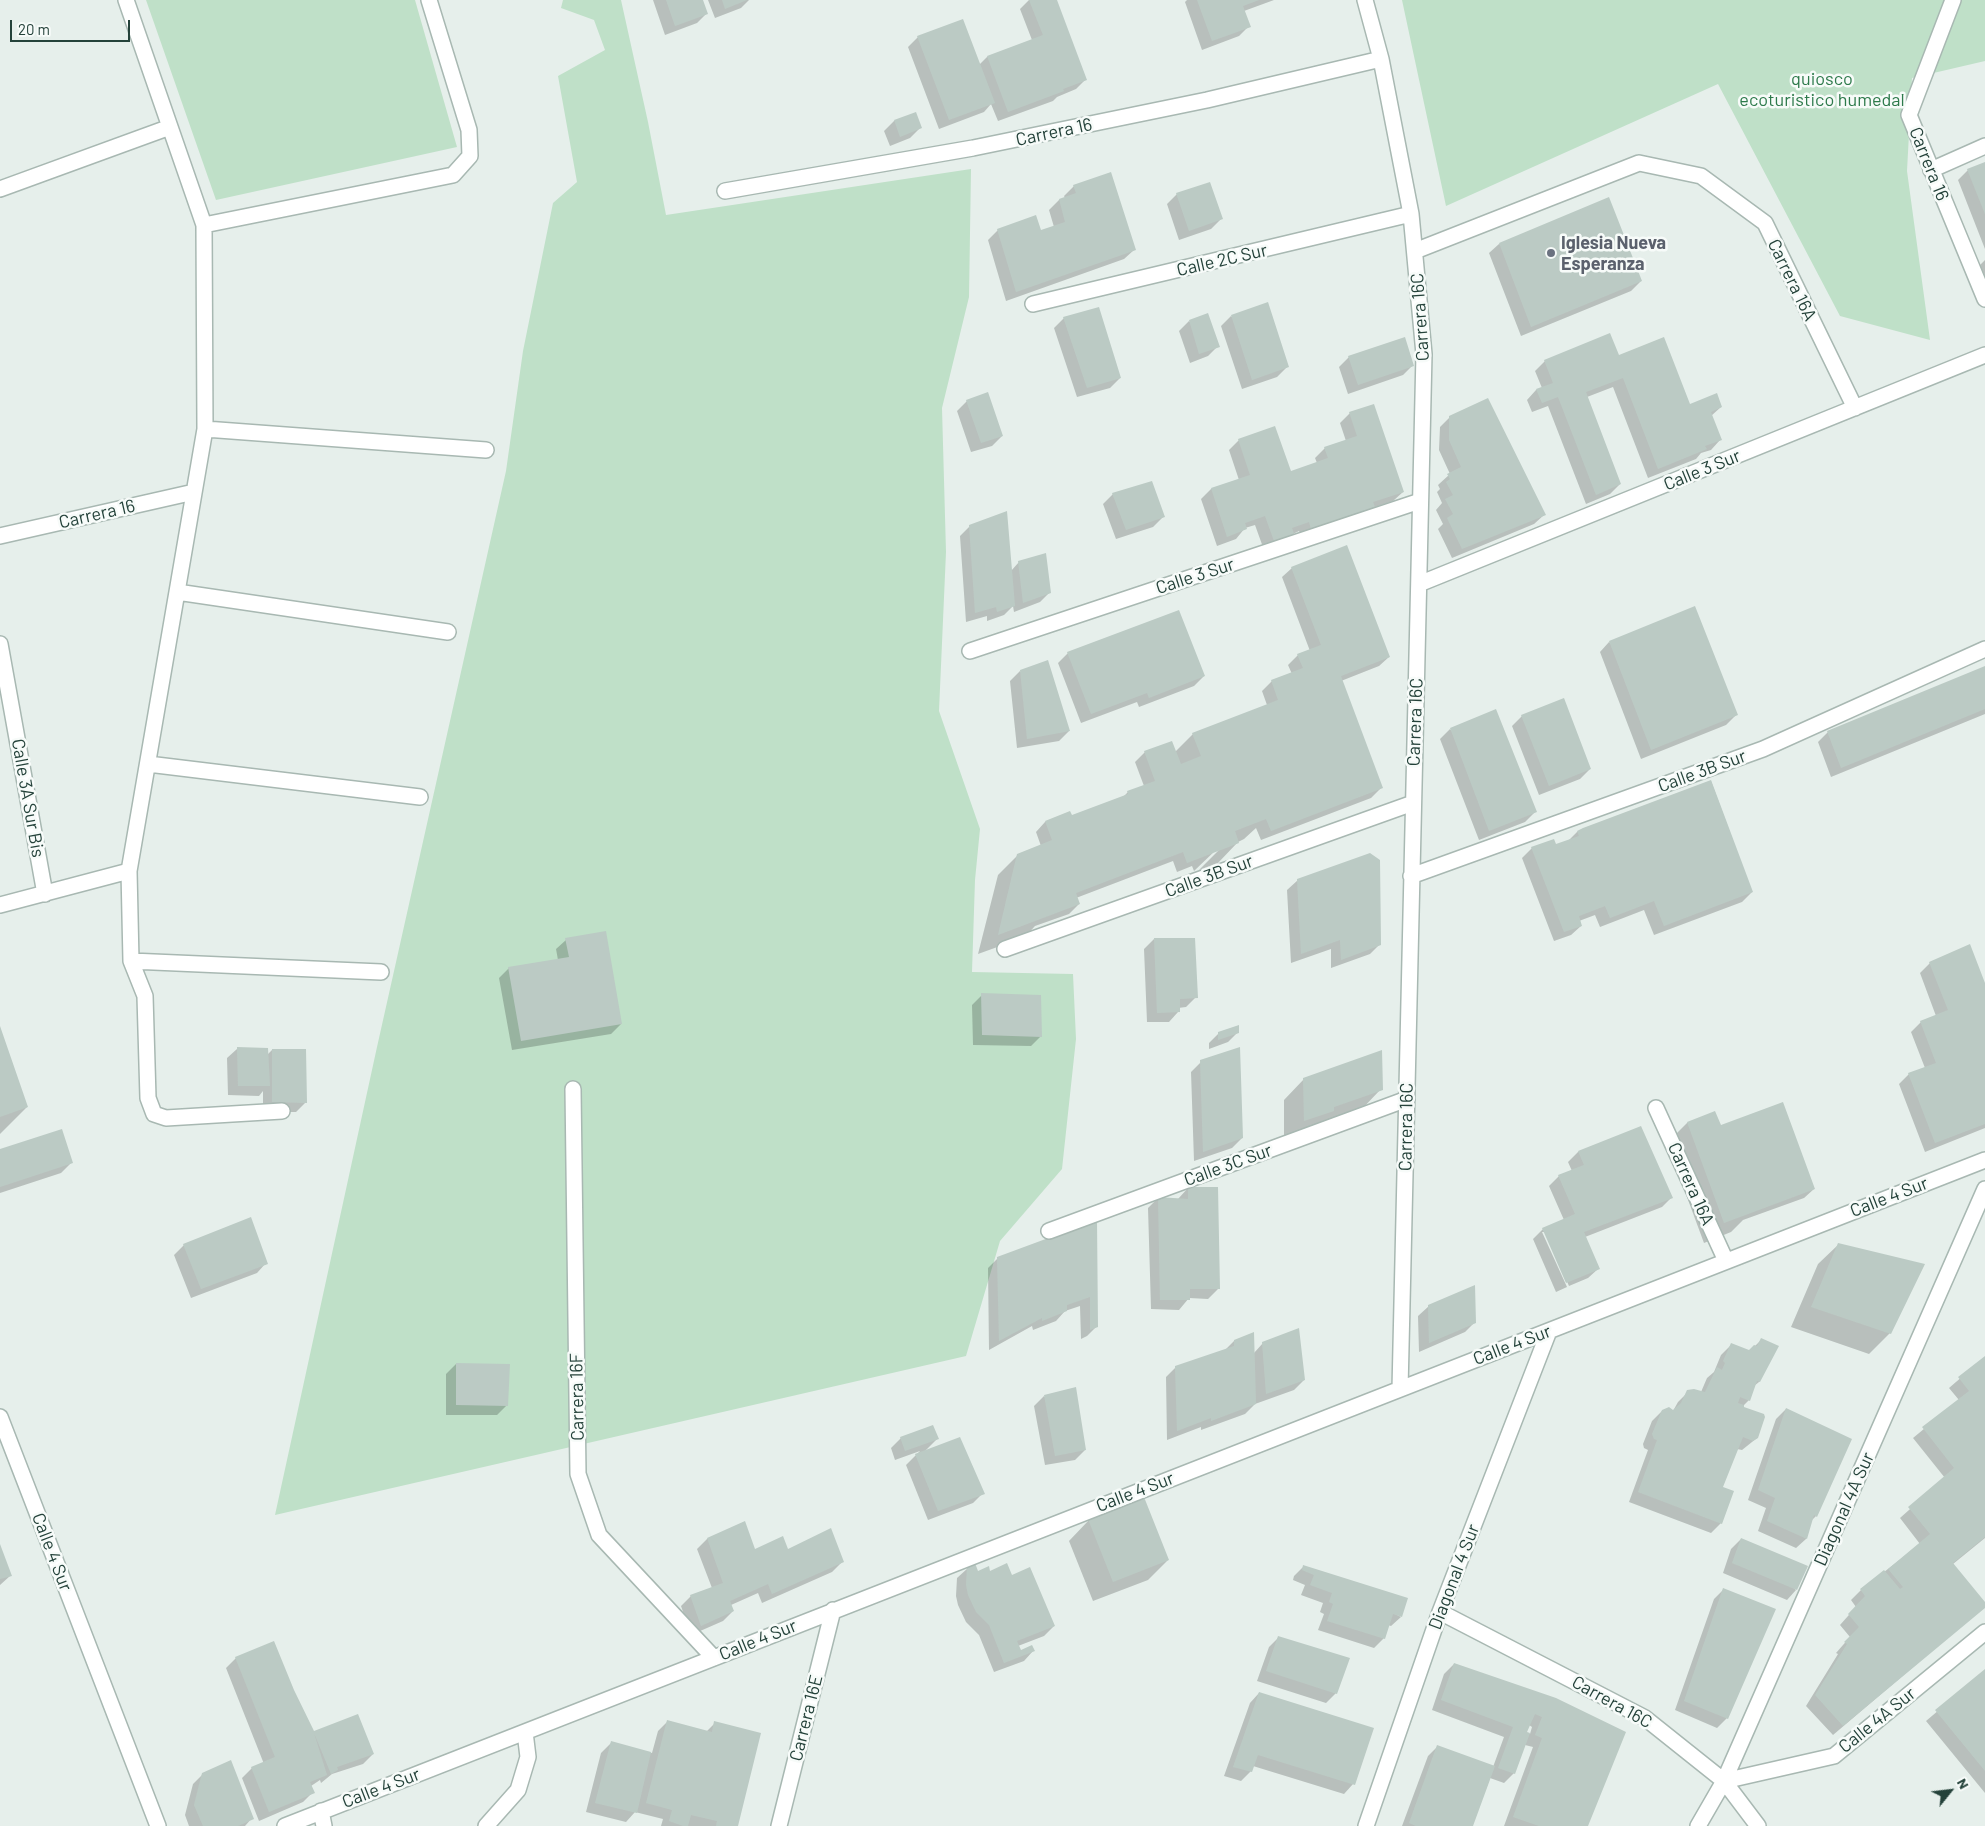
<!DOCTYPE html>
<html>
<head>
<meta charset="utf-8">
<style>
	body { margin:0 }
	#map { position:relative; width:1985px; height:1826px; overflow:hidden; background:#e6efeb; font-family:Barlow,sans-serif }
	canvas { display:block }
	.north { position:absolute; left:1925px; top:1766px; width:50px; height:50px; -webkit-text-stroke:4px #f7fbf9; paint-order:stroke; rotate:61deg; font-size:14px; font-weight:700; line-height:20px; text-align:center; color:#24423a }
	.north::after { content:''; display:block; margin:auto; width:18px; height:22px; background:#24423a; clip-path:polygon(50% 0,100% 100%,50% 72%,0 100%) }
	.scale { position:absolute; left:10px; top:20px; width:120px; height:22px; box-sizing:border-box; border:2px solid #24423a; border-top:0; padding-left:6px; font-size:15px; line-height:18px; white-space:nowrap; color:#24423a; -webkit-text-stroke:4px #f7fbf9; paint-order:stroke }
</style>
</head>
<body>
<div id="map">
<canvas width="1985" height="1826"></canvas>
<div class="north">N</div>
<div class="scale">20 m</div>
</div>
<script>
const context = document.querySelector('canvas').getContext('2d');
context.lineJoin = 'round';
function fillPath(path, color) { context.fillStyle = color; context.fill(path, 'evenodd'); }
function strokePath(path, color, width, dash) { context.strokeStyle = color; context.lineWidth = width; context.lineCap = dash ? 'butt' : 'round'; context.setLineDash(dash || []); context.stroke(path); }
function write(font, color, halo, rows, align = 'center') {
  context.font = font + ' Barlow,sans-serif'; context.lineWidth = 5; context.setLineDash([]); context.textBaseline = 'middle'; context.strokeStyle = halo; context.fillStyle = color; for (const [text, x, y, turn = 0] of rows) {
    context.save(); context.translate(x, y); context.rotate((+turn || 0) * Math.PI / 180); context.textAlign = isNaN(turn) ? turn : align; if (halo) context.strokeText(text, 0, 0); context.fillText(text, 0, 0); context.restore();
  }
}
const green = new Path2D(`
	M146,0h269l42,147 -241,53z
	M563,0h58l27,122 18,93 305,-46 -2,128 -27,111 4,144 -7,159 41,118 -5,51 -3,92 101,2 3,65 -14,130 -62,72 -34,115 -691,159 102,-468 129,-576 17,-120 30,-148 24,-21 -19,-106 47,-26 -11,-30 -33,-12z
	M1402,0h583v61l-73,17 -5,93 23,169 -90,-24 -122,-232 -272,122z`);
const shadow = new Path2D(`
	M653,0h48l6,13 -10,10 -32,12z
	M708,0h41l-8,8 -26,10z
	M1029,0h27l30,79 -10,10 -19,8 -4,4 -55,20 -7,-17 -7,8 -45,17 -31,-82 10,-10 61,28 8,-8 45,-17 -12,-31z
	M1187,0h87l-30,11 5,15 -10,10 -37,14 -17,-48z
	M915,113l5,15 -10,10 -20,8 -6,-15 10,-10z
	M1985,163v86l-27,-69 10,-10z
	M1074,186l60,64 -10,9 -118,42 -18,-61 10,-10 43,2 13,-5 -5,-17 10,-10 6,-2 -1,-2z
	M1177,194l44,25 -10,10 -32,11 -12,-36z
	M1499,244l142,37 -10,10 -110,45 -32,-83z
	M1985,260v38l-11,-27z
	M1231,316l56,51 -10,10 -35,12 -21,-63z
	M1064,318l56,60 -10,10 -33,9 -23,-69z
	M1189,321l29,25 -10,10 -18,7 -11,-32z
	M1349,357l64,8 -10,10 -55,19 -9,-27z
	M1619,357l70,49 32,1 -10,9 9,24 -9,10 -10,3 -5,6 -48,19 -35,-91 -26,10 33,87 -10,10 -24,10 -38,-98 -16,6 -5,-12 9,-10 6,-2 -7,-17 10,-10z
	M967,401l35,35 -10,10 -21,6 -14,-41z
	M1350,413l53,79 -10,9 -21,7 -8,9 -62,21 -3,-7 -6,3 -10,10 -19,6 -9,-25 -10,3 -9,11 -19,7 -16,-47 10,-10 28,-9 -10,-30 10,-10 51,32 27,-9 -2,-5 10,-10 21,-7 -6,-18z
	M1450,417l94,98 -10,9 -82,34 -14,-29 5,-5 -7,-14 6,-7 -5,-11 3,-3 -2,-4 12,-11 -11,-24 1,-23z
	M1113,494l50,23 -10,10 -37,12 -13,-35z
	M970,526l41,45 8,-9 31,30 -10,10 -26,10 -1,-6 -9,9 -17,6v-5l-21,6 -6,-86z
	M1292,568l97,89 -10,9 -38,15 40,107 -10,10 -110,42 -5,-12 -12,11 -6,3 -20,21 -19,7 20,-20 -1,-2 -24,23 -2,-5 -15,6 -4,-11 -97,37 3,6 -10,10 -34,12 -10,11 -47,17 20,-79 20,-20 23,-9 -5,-14 9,-10 26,-5 52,-20 5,-5 16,-6 -9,-24 10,-10h30l18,-18 74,-29 -5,-14 10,-10 20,-7 -4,-9 10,-10 12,-4 -28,-74z
	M1609,642l127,73 -10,10 -85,34 -41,-107z
	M1068,653l136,23 -10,10 -55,21 -2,-5 -56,21 -23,-60z
	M1985,669v45l-154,63 -13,-35 10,-10z
	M1020,671l49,60 -10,10 -42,7 -7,-67z
	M1522,716l68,53 -10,10 -41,16 -27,-69z
	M1450,729l85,83 -10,10 -46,18 -39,-101z
	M1711,781l41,111 -10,10 -88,33 -10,-25 -44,17 -5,-12 -16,6 2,5 -10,9 -17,6 -32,-83 10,-10 23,-2 12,-4 10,-10z
	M1298,880l82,64 -10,10 -39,14v-19l-40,14 -4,-73z
	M1154,939l42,58 -10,10 -8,1v4l-9,10h-22l-3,-73z
	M566,940l55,84 -10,10 -99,16 -13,-72 10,-10 49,-8 -2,-11z
	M1930,963l55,23v142l-60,24 -26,-68 10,-10 16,-6 -14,-36 10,-10 15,-6 -16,-43z
	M982,995l59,41 -10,10 -58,-1 -1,-40z
	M0,1029l27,78 -27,27z
	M1238,1032l-10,10 -19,7v-6l10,-10z
	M237,1049l30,6 5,-5 34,52 -10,10h-33v-21l-4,5 -31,-1 -1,-37z
	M1201,1062l41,76 -10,10 -38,13 -3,-89z
	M1304,1079l77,10 -20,21 -77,31v-41z
	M1715,1113l5,14 94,62 -10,9 -61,22 -12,12 -27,11 -37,-100 20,-20z
	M1640,1128l32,69 -10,10 -77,30 13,32 -10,9 -19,8 -24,-54h-3l25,55 -11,5 -23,-53 10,-10 21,-9 -15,-34 10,-10 13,-5 -4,-9 10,-10z
	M0,1151l71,12 -10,10 -61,20z
	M1188,1188l30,101 -10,10 -19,-1 -10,12 -28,-1 -3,-101 10,-10 20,1z
	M1096,1222l1,104 -10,10 -6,3 -1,-33 -15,5 -9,10 -23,9 -1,-4 -43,24 -1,-82 10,-10z
	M1839,1244l51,89 -21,21 -78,-27 27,-63z
	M184,1245l82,18 -9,10 -66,25 -17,-43z
	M1429,1306l46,16 -10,10 -46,20 -1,-36z
	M1761,1340l16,7 -18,35 -5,4 -5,14 -6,6 14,32 -15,12 -5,-1 -15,38 -1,36 -10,10 -82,-31 19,-52 -4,-2 -1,-4 9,-23 10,-10h11l5,-9 10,-10h13l6,-14 7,-6 7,-17 10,-10 18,7z
	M1234,1341l20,12 9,-10 41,37 -10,10 -39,14 -10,10 -44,16v-3l-34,13 -1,-63 10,-10 48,-16z
	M1985,1357v181l-32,26 32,40v2l-152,129 -27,-29 32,-52 -2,-1 14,-16 -10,-12 16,-18 -5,-7 10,-10 59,-46 -20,-26 45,-40 -32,-40 46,-38 -10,-12z
	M456,1364l51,41 -10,10h-51v-41z
	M1044,1396l41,54 -10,10 -30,5 -11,-59z
	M1786,1409l30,107 -5,5 -5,18 -10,9 -38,-17 8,-23 -18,-8 28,-81z
	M901,1438l36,1 -14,14 60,40 -10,10 -45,17 -22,-55 14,-14 -25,9 -4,-12z
	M1089,1520l79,40 -20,20 -55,21 -24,-60z
	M744,1522l10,28 33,1 55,11 -10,10 -70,31 -4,-10 -27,12 2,6 -10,10 -32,14 -10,-29 10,-10 21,-8 -15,-39 10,-10z
	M1741,1539l55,51 -9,10 -64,-27 8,-24z
	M0,1547l10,29 -10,9z
	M1304,1566l97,51 -10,9 -3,-1 -4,13 -10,10 -56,-18 6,-16 -4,-2 3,-9 -22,-8 4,-10 -12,-5 1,-4z
	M968,1568l9,4 34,4 43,50 -10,10 -26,10 2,6 13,-1 -9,10 -30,11 -15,-37 -13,-13 -8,-17 -2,-9 1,-18z
	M1724,1589l3,129 -10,10 -42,-18 39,-111z
	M1279,1637l57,56 -10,10 -69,-22 12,-34z
	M236,1658l56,33 21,41 60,22 -10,10 -31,10 -11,9 -1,-3 -9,6 2,6 -10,10 -44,19 -17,-43 10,-10 12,-4 -38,-96z
	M1454,1664l102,35 31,127h-83l29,-79 -8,-2 -11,28 -10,10 -14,-5 -18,48h-70l26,-70 10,-10 55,21 11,-30 -72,-27 12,-36zM1529,1725l3,2 -2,7 -4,-1z
	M1985,1671v122l-59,-72z
	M1259,1693l94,91 -9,10 -91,-28 -2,5 -10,10 -17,-5 26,-73z
	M668,1721l38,11 9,-9 22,103h-76l2,-7 -28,-7 -9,10 -40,-10 15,-59 10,-10 41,10 6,-22z
	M203,1774l49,44 -7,8h-56l-4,-11 8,-31z`);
const building = new Path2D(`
	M666,0h37l5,14 -33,12z
	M722,0h25l-22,9z
	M1029,0h28l30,80 -24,9 1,2 -56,21 -21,-56 56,-21z
	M1197,0h62l-16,6 8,21 -39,14z
	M963,19l32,84 -46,17 -32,-84z
	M916,112l6,16 -22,9 -6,-17z
	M1985,162v52l-18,-45z
	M1111,172l25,78 -120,42 -19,-63 39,-14 5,15 24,-8 -6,-23 17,-6 -3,-8z
	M1210,182l13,37 -34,12 -13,-38z
	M1609,197l33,84 -111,46 -32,-84z
	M1268,302l21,65 -37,13 -21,-65z
	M1099,307l22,71 -34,10 -24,-71z
	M1208,313l12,34 -21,7 -10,-34z
	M1610,333l9,22 45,-18 26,67 27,-11 5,14 -11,5 11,28 -17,6 2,3 -49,20 -35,-91 -37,14 35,92 -25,11 -38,-98 -16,6 -6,-14 17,-6 -9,-23z
	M1405,337l9,29 -56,19 -10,-29z
	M988,392l15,44 -22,7 -15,-43z
	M1488,398l58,117 -84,34 -15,-31 6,-4 -8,-15 8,-4 -7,-13 4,-3 -3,-5 14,-7 -12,-27v-24z
	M1374,404l30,88 -31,10 2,5 -64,22 -2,-7 -17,6 2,6 -20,7 -9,-25 -20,7 2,6 -20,8 -16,-49 39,-13 -12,-36 37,-13 16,45 37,-13 -4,-11 33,-11 -8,-24z
	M1152,481l13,36 -39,13 -14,-37z
	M1007,511l8,95 -18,6 -1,-5 -21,6 -6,-88z
	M1347,545l43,112 -49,19 42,112 -112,43 -5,-12 -31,12 4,12 -52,20 -4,-11 -107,41 4,11 -82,31 19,-81 35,-14 -7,-19 25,-10 2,4 56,-21 -1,-3 28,-10 -11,-30 28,-10 9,23 20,-8 -9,-23 86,-33 -7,-20 32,-12 -6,-14 24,-9 -30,-78z
	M1046,553l5,40 -28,10 -5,-42z
	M1695,606l43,109 -87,35 -42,-109z
	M1179,610l26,66 -56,22 -2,-5 -56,21 -24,-62z
	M1048,660l22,71 -43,8 -7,-69z
	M1985,666v43l-144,59 -14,-37z
	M1564,698l27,71 -42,17 -28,-71z
	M1496,709l41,103 -48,19 -39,-103z
	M1711,780l42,112 -89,34 -10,-25 -44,17 -5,-12 -26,10 3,10 -18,6 -33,-85 23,-8 2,5 23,-8 -2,-5 6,-3z
	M1370,853l10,7 1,85 -40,15 -1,-20 -39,14 -4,-75z
	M606,931l16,93 -101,17 -13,-74 61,-10 -4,-19z
	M1154,938h41l3,60 -18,1v13l-23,1z
	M1970,944l15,39v141l-50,19 -27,-70 28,-10 -16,-42 28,-11 -19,-48z
	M981,993l60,2 1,42 -60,-2z
	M1239,1025v8l-21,7v-8z
	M0,1026l28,81 -28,10z
	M237,1047l31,1 2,38h-32z
	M1240,1047l3,91 -40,14 -3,-92z
	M272,1049h34l1,54 -35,-1z
	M1382,1050l1,40 -49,17v4l-30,10 -1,-43z
	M1783,1102l32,87 -91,34 -37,-101 28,-11 6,14z
	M1641,1126l32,72 -89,34 16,37 -34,14 -24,-55 33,-14 -17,-39 26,-10 -6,-14z
	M62,1129l11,34 -73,24v-38z
	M1188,1187h30l2,102h-30v11h-30l-2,-103 30,2z
	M251,1217l17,47 -67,25 -18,-45z
	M1097,1220l1,107 -8,3v-33l-23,8v6l-25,10v-3l-43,23 -2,-84z
	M1838,1243l87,21 -34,70 -80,-27z
	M1475,1285l1,38 -47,20 -1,-38z
	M1299,1328l6,52 -39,14 -4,-52z
	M1254,1332l2,72 -45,17v-3l-34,13 -2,-65 59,-20v-6z
	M1761,1338l18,8 -19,36 -3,-1 -7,20 -10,-4 -2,6 6,2v2l20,7 1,3 -7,21 -5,3 -10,-4 -20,50 11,4 -12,33 -84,-32 19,-52 -3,-1 -2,-5 10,-24 7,-3 4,3 8,-7 6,-13 7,-1 11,3 12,-25 5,3 3,-7 -2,-2 8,-18 18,7 5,-5 3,1z
	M1985,1356v181l-32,26 32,39v6l-142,118 -28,-31 32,-51 -3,-2 15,-15 -11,-13 17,-18 -5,-7 24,-19 16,19 3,-2 -15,-18 42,-35 -22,-27 46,-39 -32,-41 47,-36 -11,-14z
	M456,1363l54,1 -2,42 -52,-1z
	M1076,1387l10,63 -31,6 -11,-61z
	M1786,1408l66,31 -35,78 -3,-2 -7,24 -40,-18 8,-23 -17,-8z
	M933,1425l6,14 -34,12 -5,-14z
	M960,1437l25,57 -47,17 -23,-57z
	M1144,1497l25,63 -56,22 -25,-63z
	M745,1521l10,28 28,-13 5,13 43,-21 13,34 -72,32 -4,-10 -38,17 4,10 -33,15 -11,-31 33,-12 -16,-45z
	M1741,1538l67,28 -11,24 -65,-27z
	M0,1544l12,32 -12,3z
	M975,1563l3,8 11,-5 1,5 17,-8 5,12 18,-8 25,59 -38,15 4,9 11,-5 3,6 -31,12 -15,-38 -13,-13 -8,-17 -2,-10 1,-18z
	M1303,1565l105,33 -6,19 -9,-3 -8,25 -58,-18 6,-17 -4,-2 3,-9 -22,-8 4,-10 -12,-5z
	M1723,1588l53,21 -48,110 -44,-18z
	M1278,1636l72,22 -13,36 -71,-23z
	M274,1641l20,49 20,41 44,-17 16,40 -37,13 1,3 -7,4 -17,-41 13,42 -17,7 5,11 -46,19 -18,-45 24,-10 -40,-100z
	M1454,1663l102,35 70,34 -38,94h-49l-26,-9 29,-79 -7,-3 7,-18 -7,-3 -8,18 3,1 -15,41 -17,-6 15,-41 -72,-27z
	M1985,1669v102l-50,-61z
	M1259,1692l115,36 -19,57 -97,-30 -6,17 -19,-5z
	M667,1720l45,12 2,-11 47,12 -23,93h-22l1,-5 -26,-6 -3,11h-5l-14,-5 3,-11 -26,-7z
	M611,1741l40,11 -14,61 -42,-10z
	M1437,1745l58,21 -22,60h-57l-7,-3z
	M231,1760l23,59 -16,7h-35l-9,-21 8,-32z`);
const street = new Path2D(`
	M126,0l78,225 1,204 -76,442 2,90 14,35 3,102 6,16 12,4 116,-7
	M1365,0l16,59 30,155 13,140 -24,1035
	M1953,0l-44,115 76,184
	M1931,170l54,-24
	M0,189l170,-62
	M725,191l248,-43 234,-48 174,-41
	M204,225l249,-50 17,-19 -1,-26 -40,-130
	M1415,251l224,-88 62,13 64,47 90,185
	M1033,304l378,-90
	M205,429l281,21
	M0,536l194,-44
	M1419,584l566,-229
	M177,592l271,40
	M0,644l45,250
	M970,651l450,-150
	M148,764l272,33
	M1411,876l352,-127 222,-100
	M0,905l129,-34
	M1005,949l408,-146
	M131,961l250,11
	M573,1089l5,385 21,61 115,123
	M1656,1108l70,153
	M1049,1231l358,-132
	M0,1417l158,409
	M1440,1612l205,106 79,63 34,45
	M1724,1781l110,-25 151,-124
	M321,1811l3,15
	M285,1826l1700,-666
	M486,1826l32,-36 10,-33 -3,-25
	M779,1826l54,-216
	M1366,1826l74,-214 109,-281
	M1698,1826l26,-45 261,-592`);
const markers = [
	[1551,253,5,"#6b7280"]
];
const parkNames = [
	["quiosco",1822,79],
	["ecoturistico humedal",1822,100]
];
const streetNames = [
	["Carrera 16",1054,132,-12],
	["Carrera 16",1929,164,68],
	["Calle 2C Sur",1222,260,-13],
	["Carrera 16A",1792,280,64],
	["Carrera 16C",1420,317,-94],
	["Calle 3 Sur",1702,470,-22],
	["Carrera 16",97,514,-13],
	["Calle 3 Sur",1195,576,-18],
	["Carrera 16C",1415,722,-88],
	["Calle 3B Sur",1702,771,-20],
	["Calle 3A Sur Bis",28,798,80],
	["Calle 3B Sur",1209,876,-20],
	["Carrera 16C",1406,1127,-89],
	["Calle 3C Sur",1228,1165,-20],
	["Carrera 16A",1691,1184,66],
	["Calle 4 Sur",1889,1197,-21],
	["Calle 4 Sur",1512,1345,-21],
	["Carrera 16F",577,1397,-91],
	["Calle 4 Sur",1135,1492,-21],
	["Diagonal 4A Sur",1844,1509,-66],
	["Calle 4 Sur",52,1552,69],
	["Diagonal 4 Sur",1454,1577,-69],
	["Calle 4 Sur",758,1640,-22],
	["Carrera 16C",1612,1702,29],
	["Carrera 16E",806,1718,-76],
	["Calle 4A Sur",1877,1720,-39],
	["Calle 4 Sur",381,1788,-21]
];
const worshipNames = [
	["Iglesia Nueva",1561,243],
	["Esperanza",1561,264]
];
fillPath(green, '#bfe0c8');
fillPath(shadow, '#0003');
fillPath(building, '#bbcac4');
strokePath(street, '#a8b8b2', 18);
strokePath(street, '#fff', 15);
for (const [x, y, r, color] of markers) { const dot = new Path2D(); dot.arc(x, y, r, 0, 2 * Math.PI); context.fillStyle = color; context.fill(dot); strokePath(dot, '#f7fbf9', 2); }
write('18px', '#2d7a4b', '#f7fbf9', parkNames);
write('18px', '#24423a', '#f7fbf9', streetNames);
write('bold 18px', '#5b616d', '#f7fbf9', worshipNames, 'left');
</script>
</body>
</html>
